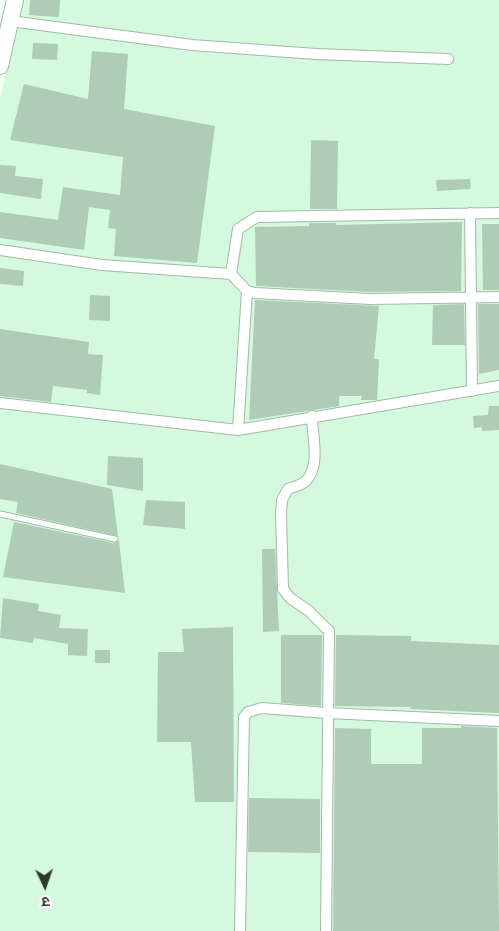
<!DOCTYPE html>
<html>
<head>
<meta charset="utf-8">
<style>
	body { margin:0 }
	#map { position:relative; width:499px; height:931px; overflow:hidden; background:#f2fdf5; font-family:Figtree,"Noto Sans Devanagari",sans-serif }
	canvas { display:block }
	.north { position:absolute; left:20px; top:861px; width:50px; height:50px; -webkit-text-stroke:4px #fff; paint-order:stroke; rotate:177deg; font-size:14px; font-weight:700; line-height:20px; text-align:center; color:#2e3a31 }
	.north::after { content:''; display:block; margin:auto; width:18px; height:22px; background:#2e3a31; clip-path:polygon(50% 0,100% 100%,50% 72%,0 100%) }
</style>
</head>
<body>
<div id="map">
<canvas width="499" height="931"></canvas>
<div class="north">उ</div>
</div>
<script>
const context = document.querySelector('canvas').getContext('2d');
context.lineJoin = 'round';
function fillPath(path, color) { context.fillStyle = color; context.fill(path, 'evenodd'); }
function strokePath(path, color, width, dash) { context.strokeStyle = color; context.lineWidth = width; context.lineCap = dash ? 'butt' : 'round'; context.setLineDash(dash || []); context.stroke(path); }
const built = new Path2D(`
	M23,0h476v931h-499v-831z`);
const building = new Path2D(`
	M30,0h30l-1,17 -30,-2z
	M33,43l25,1 -1,16 -25,-1z
	M92,51l36,3 -4,55 91,17 -18,137 -83,-7 2,-27 -8,-1 2,-18 -21,-3 -5,43 -84,-12v-26l58,8 5,-33 57,8 3,-38 -113,-17 14,-56 64,15z
	M311,140l27,1 -1,68h-27z
	M0,165l16,1 -1,10 28,3 -2,20 -41,-6z
	M470,179l1,10 -34,2 -1,-11z
	M462,222l-1,69 -91,1 -114,-6 -1,-59 54,-1v-3h27v2z
	M482,224h17v66h-16z
	M0,268l24,3 -1,15 -23,-2z
	M90,295l20,1v25l-21,-1z
	M255,300l124,6 -5,53h5l-2,41h-16l1,-4h-23v10l-90,14z
	M464,304l1,41h-33l1,-40z
	M478,304h21v66l-20,4z
	M0,329l89,13 -1,12 15,1 -3,40 -13,-2v-3l-34,-4 -2,16 -51,-6z
	M489,406h10v24l-17,1v-4l-8,1 -1,-12 15,-1z
	M108,456l35,2v33l-36,-6z
	M0,464l112,25 6,47 -102,-23 2,-11 -18,-3z
	M146,500l39,2v27l-42,-4z
	M14,522l100,21 5,-2 6,52 -122,-16z
	M262,549h13l4,82 -16,1z
	M3,598l36,6 -1,7 23,4 -2,13 29,1 -1,27 -19,-1v-11l-6,-1 -28,-5 -1,5 -33,-5z
	M233,627l1,175h-39l-4,-60h-34l1,-90h26l-2,-23z
	M281,635h41l-1,71 -40,-3z
	M336,635l75,1v5l88,4v68l-89,-4 1,-2 -76,-1z
	M95,650h15v13h-15z
	M461,726l36,2 2,203h-166l2,-203 36,1v35h51v-36h39z
	M249,798l71,1v54l-72,-1z`);
const lane = new Path2D(`
	M0,514l115,25`);
const street = new Path2D(`
	M10,21l182,24 124,9 132,5
	M470,213l2,178
	M0,250l102,15 129,9 16,17 8,2 115,6 129,-2
	M231,274l7,-45 19,-12 242,-4
	M0,403l238,27 261,-44
	M312,416c0,20 9,49 -6,65 -4,4 -13,6 -18,8l-6,11 -1,14 2,75 7,9 19,13 20,20 -3,300
	M238,430l9,-139
	M240,931l4,-214 4,-5 14,-4 65,5 172,8`);
const primary = new Path2D(`
	M0,66l15,-66`);
fillPath(built, '#d4f9de');
fillPath(building, '#afccb7');
strokePath(lane, '#9fbba6', 7);
strokePath(street, '#9fbba6', 12);
strokePath(primary, '#9fbba6', 18);
strokePath(lane, '#fff', 5);
strokePath(street, '#fff', 10);
strokePath(primary, '#fff', 16);
</script>
</body>
</html>
